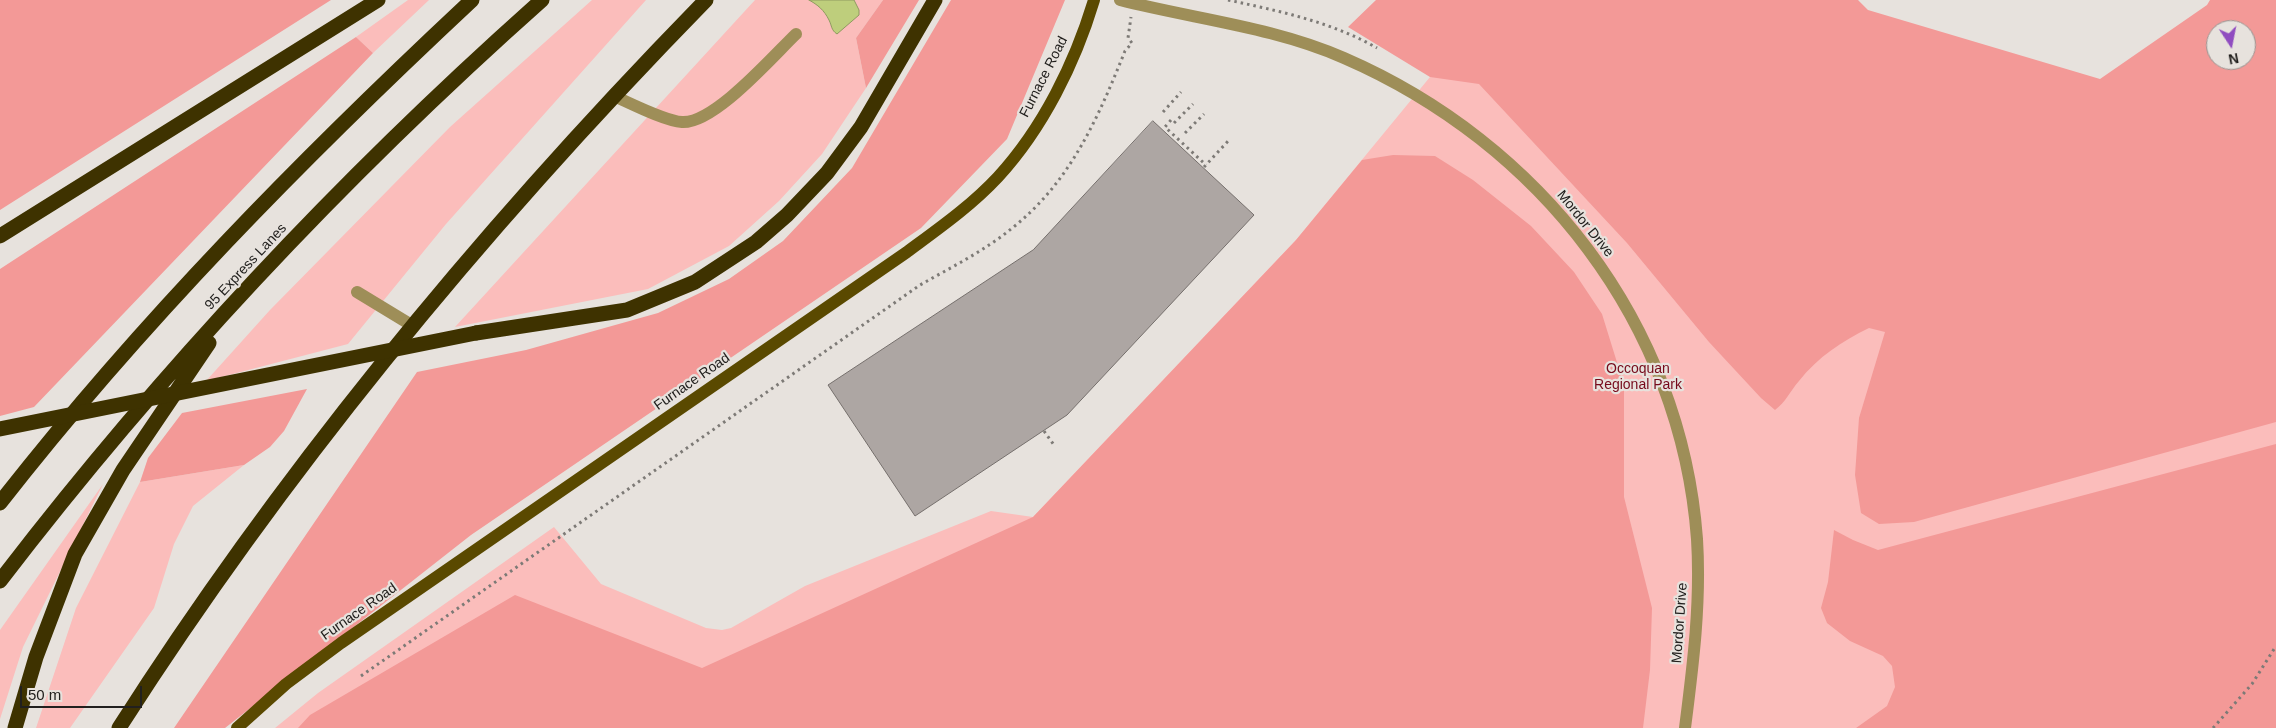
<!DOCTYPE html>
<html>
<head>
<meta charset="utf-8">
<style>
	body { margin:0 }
	#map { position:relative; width:2276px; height:728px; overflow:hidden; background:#e7e2dd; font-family:Arial,sans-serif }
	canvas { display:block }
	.north { position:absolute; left:2206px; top:20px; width:50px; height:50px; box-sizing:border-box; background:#e7e2dd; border:1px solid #989491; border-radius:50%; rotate:169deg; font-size:14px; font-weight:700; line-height:20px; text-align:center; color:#22201e }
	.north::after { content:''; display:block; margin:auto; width:18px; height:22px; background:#904cc0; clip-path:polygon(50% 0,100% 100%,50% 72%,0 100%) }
	.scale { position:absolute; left:20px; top:686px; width:122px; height:22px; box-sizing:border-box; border:2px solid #22201e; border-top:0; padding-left:6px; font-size:15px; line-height:18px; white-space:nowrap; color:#22201e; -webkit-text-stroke:4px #e7e2dd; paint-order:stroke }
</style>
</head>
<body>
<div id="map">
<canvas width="2276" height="728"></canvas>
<div class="north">N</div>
<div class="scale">50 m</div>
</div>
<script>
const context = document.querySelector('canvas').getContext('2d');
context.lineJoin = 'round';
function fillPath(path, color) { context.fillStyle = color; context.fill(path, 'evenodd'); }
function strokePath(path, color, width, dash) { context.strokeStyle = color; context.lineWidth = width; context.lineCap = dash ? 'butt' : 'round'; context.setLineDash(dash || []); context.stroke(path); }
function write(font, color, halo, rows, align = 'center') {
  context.font = font + ' Arial,sans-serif'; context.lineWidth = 4.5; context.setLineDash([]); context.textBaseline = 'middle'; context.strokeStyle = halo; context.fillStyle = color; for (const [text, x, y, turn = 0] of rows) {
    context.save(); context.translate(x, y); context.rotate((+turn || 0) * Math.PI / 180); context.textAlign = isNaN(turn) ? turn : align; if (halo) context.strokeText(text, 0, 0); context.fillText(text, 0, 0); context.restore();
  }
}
const green = new Path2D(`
	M408,0h21l-56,53 -17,-16z
	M592,0h54l-200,224 -98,120 -142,37 64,-71 180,-183z
	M755,0h128l-27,38 10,50 -44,66 -43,47 -50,45 -81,43 -193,38z
	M1503,0l773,191v537h-2001l43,-35 236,-166 47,57 105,44 16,2 9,-2 74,-42 186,-75 42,6 263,-277 134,-163z
	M244,465l-51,41 -19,38 -20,64 -84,120h-34l40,-120 64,-126z
	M103,484l-80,163 -23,72v-89z`);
const forest = new Path2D(`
	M0,0h331l-331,210z
	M883,0h36l-53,88 -10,-50z
	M951,0h114l-58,139 -86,89 -450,307 -246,193h-51l243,-356 109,-22 132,-37 71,-34 54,-38 69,-73z
	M1376,0h482l10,10 232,69 107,-74 3,-5h66v422l-362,100 -35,2 -18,-11 -6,-38 4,-57 26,-86 -16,-4c-27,13 -51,29 -70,53 -9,10 -13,21 -24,29l-14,-12 -52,-56 -82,-99 -148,-159 -49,-7 -82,-50zM2216,30h30v30h-30z
	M356,37l17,16 -339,354 -34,9v-147z
	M1393,155l42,1 38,24 58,46 43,46 28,42 22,71v112l28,111 -2,62 -7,58h-1345l12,-13 205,-120 187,73 331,-151 263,-277 66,-80z
	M307,389l-23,42 -14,16 -26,18 -104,17 8,-24 34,-45z
	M2276,444v284h-420l31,-22 8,-19 -3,-21 -9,-10 -33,-15 -23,-18 -6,-15 7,-26 6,-52 19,10 25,10z`);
const water = new Path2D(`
	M809,0h45l5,10v5l-22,19c-6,-4 -5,-8 -8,-14 -5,-10 -11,-15 -20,-20z`);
const building = new Path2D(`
	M1153,121l101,94 -187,200 -152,101 -87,-131 205,-135z`);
const path = new Path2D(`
	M1228,0c51,11 104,22 149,48
	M1163,112l18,-20
	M1171,120l-6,7 41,38
	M1174,123l19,-19
	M1185,133l19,-19
	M1204,167l26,-28
	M1044,431l10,14
	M361,676l559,-391c30,-17 64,-34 91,-56 59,-46 87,-111 114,-178l7,-8 -4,-5 3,-21
	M2213,728l39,-44 24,-38`);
const minor = new Path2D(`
	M1120,0c74,19 154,27 224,58 196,85 337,265 353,481 4,64 -4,126 -12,189
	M614,96c16,7 51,25 68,26 32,2 90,-65 114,-88
	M357,292l56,34`);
const major = new Path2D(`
	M237,728l49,-44 55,-41 566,-391c31,-23 64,-46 91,-75 45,-49 77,-114 96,-177`);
const highway = new Path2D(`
	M0,236l378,-236
	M476,333l151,-23 68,-28 61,-40 31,-27 40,-42 34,-46 74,-127
	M0,503c142,-182 304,-346 472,-503
	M0,581c161,-210 344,-405 542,-581
	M15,728l21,-71 39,-103 48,-84 86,-127
	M119,728c168,-263 369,-505 587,-728`);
const highwayBridge = new Path2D(`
	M0,429l476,-96`);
const streetNames = [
	["Furnace Road",1044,77,-63],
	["Mordor Drive",1585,224,51],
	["95 Express Lanes",246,267,-47],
	["Furnace Road",692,382,-35],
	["Furnace Road",359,612,-35],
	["Mordor Drive",1680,623,-86]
];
const parkNames = [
	["Occoquan",1638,369],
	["Regional Park",1638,385]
];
fillPath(green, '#fbbdbb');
fillPath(forest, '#f39997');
fillPath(water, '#bece7c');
strokePath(water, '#8f9a60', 1);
fillPath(building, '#ada6a3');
strokePath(building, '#756f6c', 1);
strokePath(path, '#7d7a76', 3, [2.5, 4]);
strokePath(minor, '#9e8e58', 12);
strokePath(major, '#5a4900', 12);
strokePath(highway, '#3e3200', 15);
strokePath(highwayBridge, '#3e3200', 15);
write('14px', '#22201e', '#e7e2dd', streetNames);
write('14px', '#760a1b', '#e7e2dd', parkNames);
</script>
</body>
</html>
